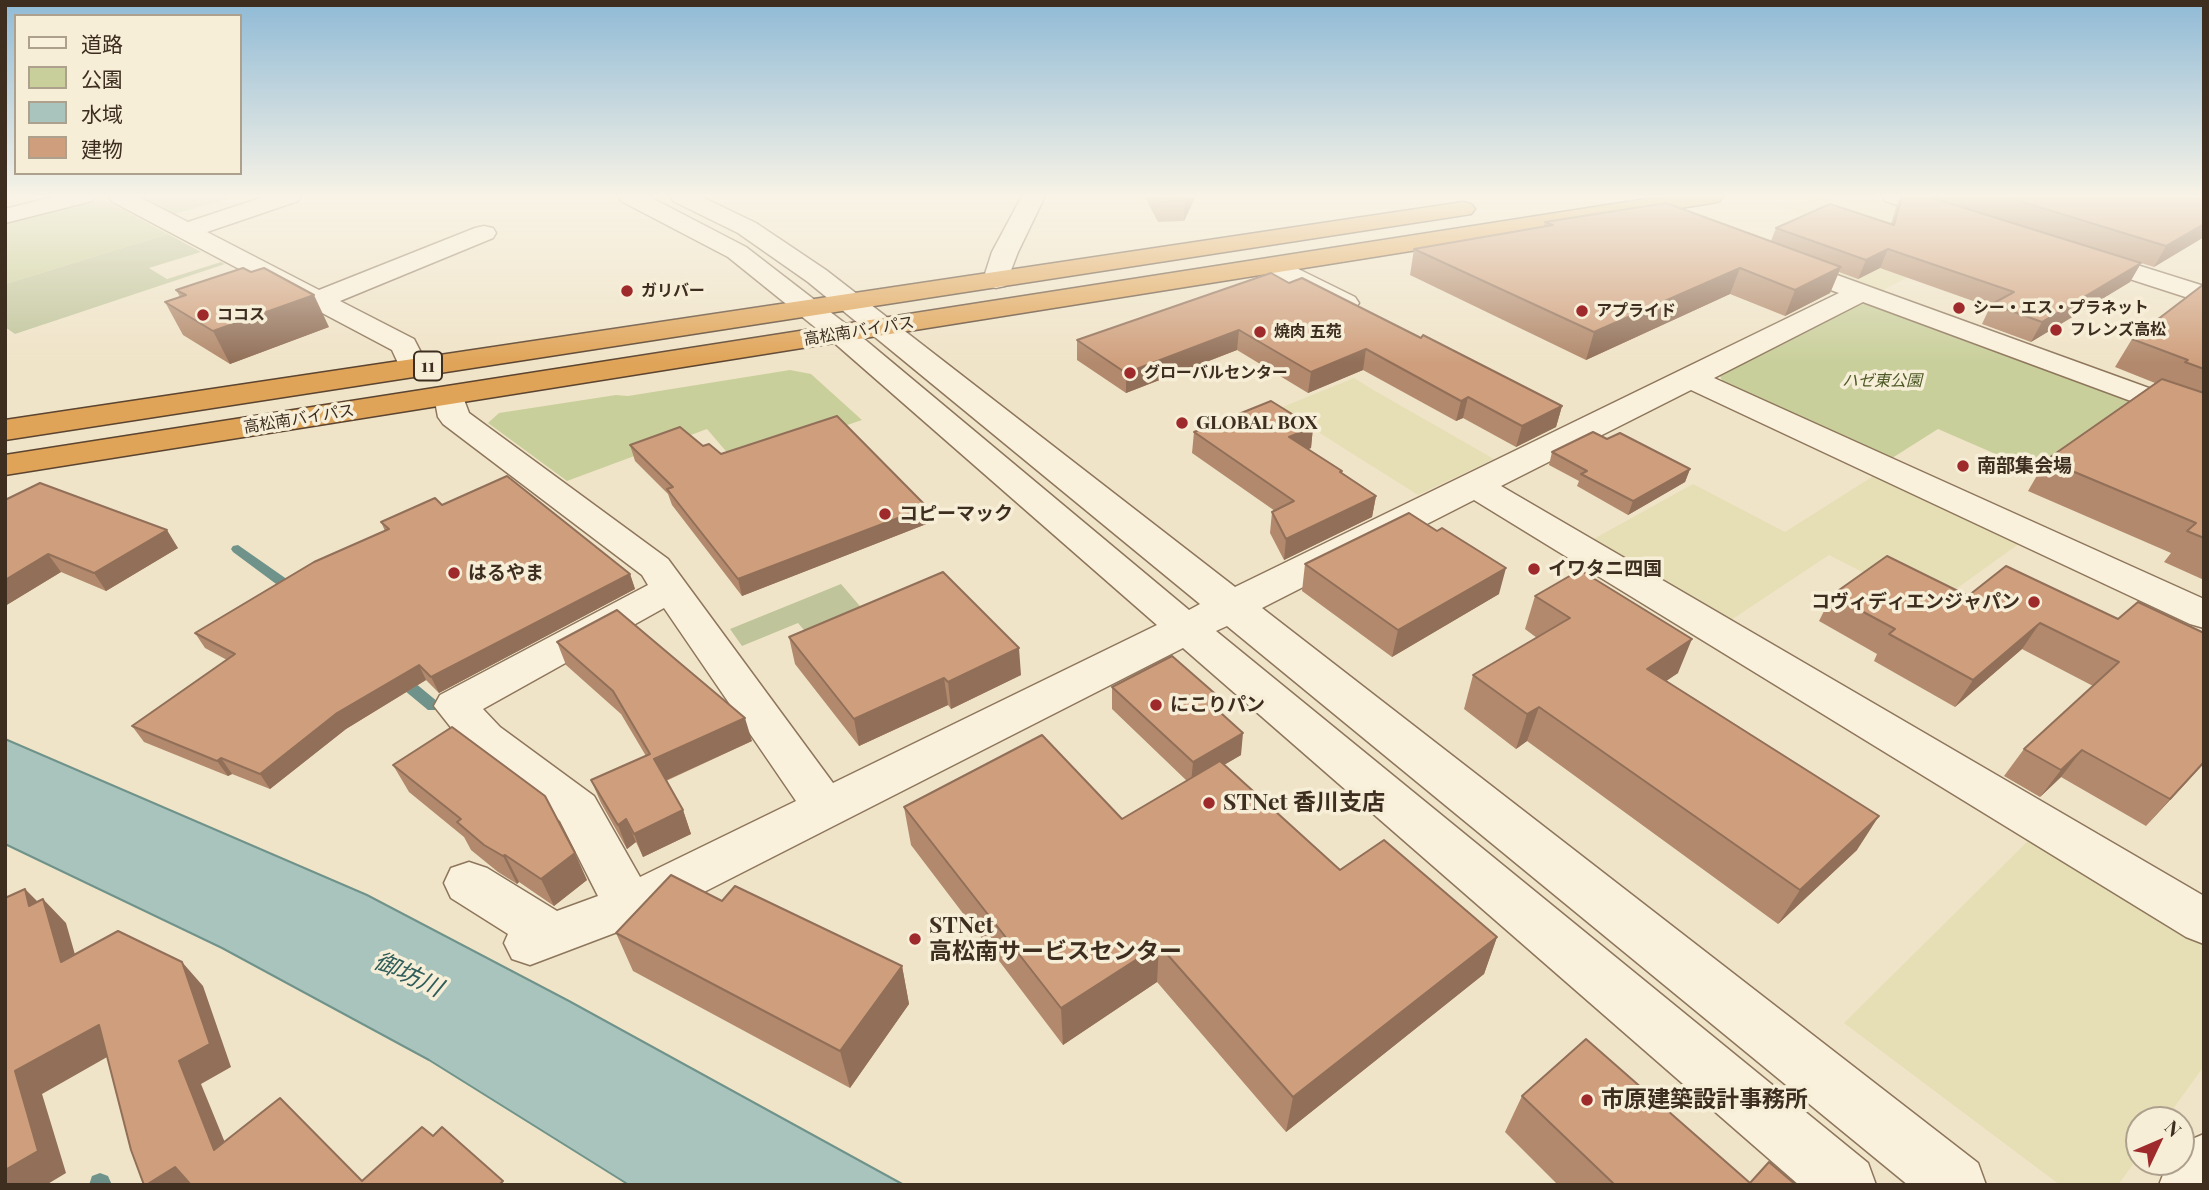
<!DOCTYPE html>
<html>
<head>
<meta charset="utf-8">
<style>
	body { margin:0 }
	#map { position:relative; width:2209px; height:1190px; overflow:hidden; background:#f0e4c8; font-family:"Playfair Display","Noto Sans JP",serif }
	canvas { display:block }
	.frame { position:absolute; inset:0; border:7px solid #3d2e20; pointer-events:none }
	.legend { position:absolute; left:14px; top:14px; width:228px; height:161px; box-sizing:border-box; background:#f7eed8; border:2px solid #ada18e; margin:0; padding:9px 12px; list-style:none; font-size:21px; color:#3d2e20 }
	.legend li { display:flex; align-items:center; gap:14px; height:35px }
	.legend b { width:35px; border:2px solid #ada18e }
	.north { position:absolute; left:2125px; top:1106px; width:70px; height:70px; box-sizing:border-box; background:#f7eed8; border:2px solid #ada18e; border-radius:50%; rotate:46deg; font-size:19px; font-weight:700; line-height:28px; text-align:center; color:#3d2e20 }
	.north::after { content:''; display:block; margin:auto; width:24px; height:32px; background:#9e2a2b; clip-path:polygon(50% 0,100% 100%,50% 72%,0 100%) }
</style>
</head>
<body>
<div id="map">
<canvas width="2209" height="1190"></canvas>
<div class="frame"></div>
<ul class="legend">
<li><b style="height:9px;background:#faf1dc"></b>道路</li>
<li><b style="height:19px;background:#c9cf9b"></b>公園</li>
<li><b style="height:19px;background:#a9c4bc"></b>水域</li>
<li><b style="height:19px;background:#cf9f7d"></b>建物</li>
</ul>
<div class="north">N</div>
</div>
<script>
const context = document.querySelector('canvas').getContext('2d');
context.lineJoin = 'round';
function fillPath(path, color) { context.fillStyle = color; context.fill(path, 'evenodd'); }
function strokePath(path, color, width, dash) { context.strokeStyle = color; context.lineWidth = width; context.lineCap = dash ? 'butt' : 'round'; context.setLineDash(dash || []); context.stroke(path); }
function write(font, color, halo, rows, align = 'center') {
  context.font = font + ' "Playfair Display","Noto Sans JP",serif'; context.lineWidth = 7; context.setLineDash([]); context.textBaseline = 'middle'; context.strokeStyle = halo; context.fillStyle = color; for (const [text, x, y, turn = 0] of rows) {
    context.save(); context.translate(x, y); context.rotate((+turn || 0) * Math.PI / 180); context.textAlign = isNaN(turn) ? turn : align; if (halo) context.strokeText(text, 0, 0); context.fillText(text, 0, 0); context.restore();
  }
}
const farmland = new Path2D(`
	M1836,196h32l142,46 -74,21 -57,29 -71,-27 61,-28 -90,-31z
	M1354,378l21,13 119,68 -76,36 -138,-87z
	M1875,475l145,68 -89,64 -102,-52 -101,67 -138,-81 103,-57 92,48z
	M2031,838l173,106v122l-39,54h-26v36l-21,29h-58l-216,-162z`);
const green = new Path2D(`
	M141,196h91l2,1 -59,17z
	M103,199l65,35 -163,50v-63l83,-21z
	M1862,304l17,1 258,97 -100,70 -99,-43 -49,31 -165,-75 -4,-9z
	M790,370l21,4 51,46 -126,43 -29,-34 -140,52 -79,-58 11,-10 117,-18 12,1z`);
const cemetery = new Path2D(`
	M168,234l33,18 -52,16 18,11 54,-17 4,2 -210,70 -10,-7v-43z
	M841,584l30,35 -56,24 -17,-20 -56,23 -12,-17z`);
const water = new Path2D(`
	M5,739l362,156 202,106 335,184h-275l-200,-125 -207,-112 -217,-104z`);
const stream = new Path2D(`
	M238,545l63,44 2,3 -2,3h-10l-58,-43 -2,-3 2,-3z
	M398,672l5,1 35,29 3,4 -3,4h-10l-35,-29 -3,-4 3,-4z
	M100,1173l8,3 4,9h-23l3,-9z`);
const minor = new Path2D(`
	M55,196h40l-3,5 -87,22v-14z
	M108,196h29l51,26 78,-26h35l-3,5 -91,31 112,58 156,-62 9,-2 9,2 3,5 -3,5 -153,63 74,38 15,29 -4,6 -11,3 -11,-3 -11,-24 -281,-149z
	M618,196h30l98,51 105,81 338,282 11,-6 -392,-322 -70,-49 -65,-32 -3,-5h30l56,27 70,47 409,317 604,-294 -11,-4 -4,-6 4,-6 9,-2 367,133v20l-341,-126 -149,76 490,221v29l-14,-4 -499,-234 -190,96 703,410v48l-18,-7 -712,-437 -212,108 716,555 8,22h-78l-681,-559 -11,5 652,532 8,22h-77l-616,-537 -534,272 -119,45 -18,-6 -8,-16 4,-9 -57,-36 -7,-15 7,-15 18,-6 18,6 70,43 41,-15 -38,-75 -92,-72 -34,-43 6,-11 208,-110 -6,-10 -199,-151 -5,-7 -4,-21 4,-7 11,-2 11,2 9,24 199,146 165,224 324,-158 -326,-285 -103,-83 -107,-56zM664,608l132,193 -156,76 -46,-81 -94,-69 -17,-18z
	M1022,196h23l-27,56 -13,34 -9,2 -9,-2 -4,-6 9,-28z
	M1882,196h35l42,14 4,5 -4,5 -8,2 -66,-21z
	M2086,249l118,37v17l-127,-41 -4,-5 4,-5z
	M1276,258l79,39 4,6 -4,6 -10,2 -10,-2 -68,-38 -4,-5 4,-5z
	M2204,1134v51h-45l9,-23h13l2,-19z`);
const highway = new Path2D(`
	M1665,196h58l-3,5 -8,2 -1707,272v-20z
	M1463,202l8,2 4,5 -4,5 -1466,226v-20z`);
const wall = new Path2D(`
	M1144,196h52l-12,25 -26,1z
	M1901,196h303v41l-50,30 -13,-4 -11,19 -99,60 -49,-18 8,-17 -110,-39 -22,11 -19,-7 -9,21 -45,23 -55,-22 -144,66 -176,-85 4,-26 130,-23 1,-4 226,19 5,-13 115,-4 5,-17z
	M1289,283l132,55 141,68 -6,21 -40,20 -53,-29 -7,3 -93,-51 -55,23 -71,-43 -111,43 -49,-33v-20z
	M2204,284v296l-40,-18 7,-9 -143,-62 18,-31 109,-77 -40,-16 17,-28z
	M176,290l153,37 -99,37 -47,-29 -18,-33 15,-5z
	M1313,427l-2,21 -3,1 34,22v2l34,23 -4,21 -88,43 -14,-27 2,-21 3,-1 -83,-58 2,-21z
	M1607,439l83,30 -5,13 -57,33 -51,-29 2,-5 -30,-16 3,-13z
	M630,445l73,1 18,8 208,69 -187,73 -70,-91 -4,-11 -33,-33z
	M5,500l173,48 -72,43 -45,-19 -56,34z
	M442,505l188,69 5,15 -196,104 -13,-13 -80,49 -76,60 -38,-15 -4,2 -84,-34 -12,-16 95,-66 -22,-12 -10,-15 190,-102 -4,-9z
	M1305,564l194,30 -107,63 -90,-66z
	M1832,595l136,1 236,37v130l-58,63 -85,-49 -21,20 -36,-21 20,-27 69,-63 -71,-37 -67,58 -81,-46 3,-7 -58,-33z
	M1535,596l143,77 -13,8 192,169 -79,74 -251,-183 -11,8 -52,-40 9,-34 64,-37 -12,-9z
	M789,637l232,38 -70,34 -3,-4 -89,41 -64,-82z
	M557,642l195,99 -86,40 17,29 8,24 -48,23 -7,-15 -9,7 -26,-46 -10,-23 55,-24 -25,-42 -55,-49z
	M1112,687l108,11 -1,13 22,44 -17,10 116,105 157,67 -13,37 -198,158 -129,-150 -94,63 -152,-200 -7,-38 218,12 65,-38 -75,-72z
	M393,765l194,115 -33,26 -35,-24 -2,2 -19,-12 -27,-22 -7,-13 -55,-45z
	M722,901l180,65 7,38 -59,84 -217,-117 -17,-38z
	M1522,1096l228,87 46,2h-238l-53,-53z`);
const shadedWall = new Path2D(`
	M1187,196h9l-12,25 1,-21z
	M2204,224v13l-50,30 12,-21z
	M1888,249l-8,19 -22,11 8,-19z
	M2141,263l-11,19 -99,60 11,-20z
	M1841,267l-11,26 -45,23 10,-26z
	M1740,268l-10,26 -144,66 8,-28z
	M314,295l15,32 -99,37 -17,-33z
	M1239,330l-2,20 -111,43v-20z
	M1366,349l-3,21 -55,23 3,-21z
	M1468,397l-5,21 -7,3 5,-20z
	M1562,406l-6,21 -40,20 6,-21z
	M1313,427l-2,21 -24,10 2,-21z
	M1690,469l-5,13 -57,33 5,-14z
	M1376,496l-4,21 -88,43 2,-21z
	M927,507l2,16 -187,73 -4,-17z
	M167,530l11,18 -72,43 -12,-18z
	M48,554l13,18 -56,34v-26z
	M1506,568l-7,26 -107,63 6,-27z
	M630,574l5,15 -196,104 -8,-16z
	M2040,623l-18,26 -67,58 18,-27z
	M1692,639l-14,34 -45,31 14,-35z
	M1019,648l2,27 -70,34 -3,-27z
	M419,665l7,15 -80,49 -76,60 -10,-15 77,-61z
	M944,678l4,27 -89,41 -5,-27z
	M1220,698l-2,23 -7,-17z
	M1539,707l-12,34 -11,8 11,-35z
	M745,718l7,23 -90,41 -8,-23z
	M1243,733l-2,22 -50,29 2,-22z
	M2082,750l-21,27 -21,20 21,-27z
	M221,758l11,16 -4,2 -11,-15z
	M2204,762v1l-58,63 24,-27z
	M683,810l8,24 -48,23 -9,-23z
	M1879,816l-22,34 -79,74 22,-34z
	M626,819l10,23 -9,7 -9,-24z
	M575,853l12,27 -33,26 -13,-27z
	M505,855l14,27 -2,2 -14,-28z
	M25,889l22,22 -4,-12 23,24 18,63 -23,-24 -32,-56z
	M1497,937l-13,37 -198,158 7,-35z
	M1159,945l-2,37 -94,63 -2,-37z
	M182,962l21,24 28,81 -30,17 36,88 -23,-22 -35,-89z
	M902,966l7,38 -59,84 -10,-37z
	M99,1025l24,23 -81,46 24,79 -20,12h-41v-15l10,-99z
	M175,1167l20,18h-49z`);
const building = new Path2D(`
	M1156,196h31l-2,4 -26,2z
	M1902,196h24l215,67 -99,59 -50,-18 22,-12 -126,-43 -22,11 -90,-32 54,-24 64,21z
	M2003,196h201v28l-38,22z
	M1666,203l175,64 -46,23 -55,-22 -146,64 -180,-83 139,-24 -8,-3z
	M243,268l8,4 13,-4 50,27 -101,36 -48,-29 21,-7 -10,-5z
	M1271,273l18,10 13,-5 119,60 2,-3 139,71 -40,20 -54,-29 -7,4 -95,-52 -55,23 -72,-42 -113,43 -49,-33z
	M2204,284v85l-19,-7 3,-2 -56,-21z
	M2162,379l42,14v145l-17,-7 9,-8 -150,-63z
	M1271,401l42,26 -24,10 53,34 -2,1 36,24 -90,43 -14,-27 22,-11 -100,-69z
	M837,416l90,91 -189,72 -71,-90 6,-2 -43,-42 50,-18 23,19 6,-2 12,10z
	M1593,432l14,7 13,-6 70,36 -57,32 -52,-27 6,-3 -35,-19z
	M507,476l123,98 -199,103 -12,-12 -82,48 -77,61 -39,-16 -4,3 -85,-35 103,-72 -40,-21 119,-71 75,-33 -8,-7 54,-24 7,7z
	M40,483l127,47 -73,43 -46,-19 -43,26v-80z
	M1409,513l28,18 5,-3 64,40 -108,62 -93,-66z
	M1887,556l81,40 38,-30 112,53 20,-17 66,31v129l-34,37 -88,-49 -21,20 -37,-21 95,-87 -79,-39 -67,57 -84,-46 6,-5 -63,-34z
	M1580,570l112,69 -45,30 232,147 -79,74 -261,-183 -12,7 -54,-39 97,-57 -35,-22z
	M943,572l76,76 -71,34 -4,-4 -90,41 -65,-82z
	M617,610l128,108 -91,41 29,51 -49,24 -8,-15 -8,6 -27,-45 59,-26 -37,-63 -56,-49z
	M1172,656l48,42 -9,6 32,29 -50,29 -81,-75z
	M452,727l93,69 30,57 -34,26 -36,-24 -2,1 -19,-11 -27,-23 4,-3 -68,-54z
	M1042,735l80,84 98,-58 120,109 44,-30 113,97 -204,160 -134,-152 -98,63 -157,-201z
	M671,875l51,26 13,-15 167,80 -62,85 -224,-118z
	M25,889l4,17 14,-7 18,63 57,-31 64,31 28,82 -31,17 35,89 66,-52 82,83 60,-54 11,9 9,-9 61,54 -4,4h-308l-16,-18 -29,18h-2l-13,-35 -32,-125 -84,46 23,80 -33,19v-272z
	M1586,1039l164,144 19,-21 27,23h-181l-93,-89z`);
const markers = [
	[627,291,7,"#9e2a2b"],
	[1959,308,7,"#9e2a2b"],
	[1582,311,7,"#9e2a2b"],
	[203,315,7,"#9e2a2b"],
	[2056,330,7,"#9e2a2b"],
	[1260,332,7,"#9e2a2b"],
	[1130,373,7,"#9e2a2b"],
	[1182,423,7,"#9e2a2b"],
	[1963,466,7,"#9e2a2b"],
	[885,514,7,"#9e2a2b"],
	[1534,569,7,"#9e2a2b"],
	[454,573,7,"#9e2a2b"],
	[2034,602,7,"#9e2a2b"],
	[1156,705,7,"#9e2a2b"],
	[1209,803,7,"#9e2a2b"],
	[915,939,7,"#9e2a2b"],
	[1587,1100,7,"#9e2a2b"]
];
const farPoinames = [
	["ガリバー",641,291],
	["シー・エス・プラネット",1973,308],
	["アプライド",1596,311],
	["ココス",217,315],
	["フレンズ高松",2070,330],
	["焼肉 五苑",1274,332],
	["グローバルセンター",1144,373]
];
const farStreetnames = [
	["高松南バイパス",859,331,-9],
	["高松南バイパス",299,419,-9]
];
const farParknames = [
	["ハゼ東公園",1882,381]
];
const shields = [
	[428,366,28]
];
const shieldNames = [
	["11",428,366]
];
const poiNames = [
	["GLOBAL BOX",1196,423],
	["南部集会場",1977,466],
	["コピーマック",899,514],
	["イワタニ四国",1548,569],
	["はるやま",468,573],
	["コヴィディエンジャパン",2020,602,"right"],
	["にこりパン",1170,705]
];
const nearPoinames = [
	["STNet 香川支店",1223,803],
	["STNet",929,926],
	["高松南サービスセンター",929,952],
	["市原建築設計事務所",1601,1100]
];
const nearWaternames = [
	["御坊川",408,975,25]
];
fillPath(farmland, '#e6deb5');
fillPath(green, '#c9cf9b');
fillPath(cemetery, '#bfc49a');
fillPath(water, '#a9c4bc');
strokePath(water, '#6f938a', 2);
fillPath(stream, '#6f938a');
strokePath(minor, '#8d765c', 3);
strokePath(highway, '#5b4430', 3);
fillPath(minor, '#faf1dc');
fillPath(highway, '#e0a458');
fillPath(wall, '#b2896c');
fillPath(shadedWall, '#916f58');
fillPath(building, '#cf9f7d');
strokePath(building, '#916f58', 2);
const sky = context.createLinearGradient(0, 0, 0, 363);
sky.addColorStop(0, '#8fbad6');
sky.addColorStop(0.54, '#f8f3e6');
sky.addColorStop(1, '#f8f3e600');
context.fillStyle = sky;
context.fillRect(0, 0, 2209, 363);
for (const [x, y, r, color] of markers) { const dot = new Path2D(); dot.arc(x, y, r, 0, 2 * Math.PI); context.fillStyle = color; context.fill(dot); strokePath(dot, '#f7eed8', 2.5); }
write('bold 16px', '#3d2e20', '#f7eed8', farPoinames, 'left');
write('16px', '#3d2e20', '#f7eed8', farStreetnames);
write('italic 16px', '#4d5a26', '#f7eed8', farParknames);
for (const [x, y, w] of shields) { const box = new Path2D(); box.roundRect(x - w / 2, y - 14.5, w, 29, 5); context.fillStyle = '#f7eed8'; context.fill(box); strokePath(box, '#3d2e20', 2); }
write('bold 18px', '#3d2e20', null, shieldNames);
write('bold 19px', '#3d2e20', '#f7eed8', poiNames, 'left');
write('bold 23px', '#3d2e20', '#f7eed8', nearPoinames, 'left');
write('italic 24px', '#2f5d5a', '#f7eed8', nearWaternames);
</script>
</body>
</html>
